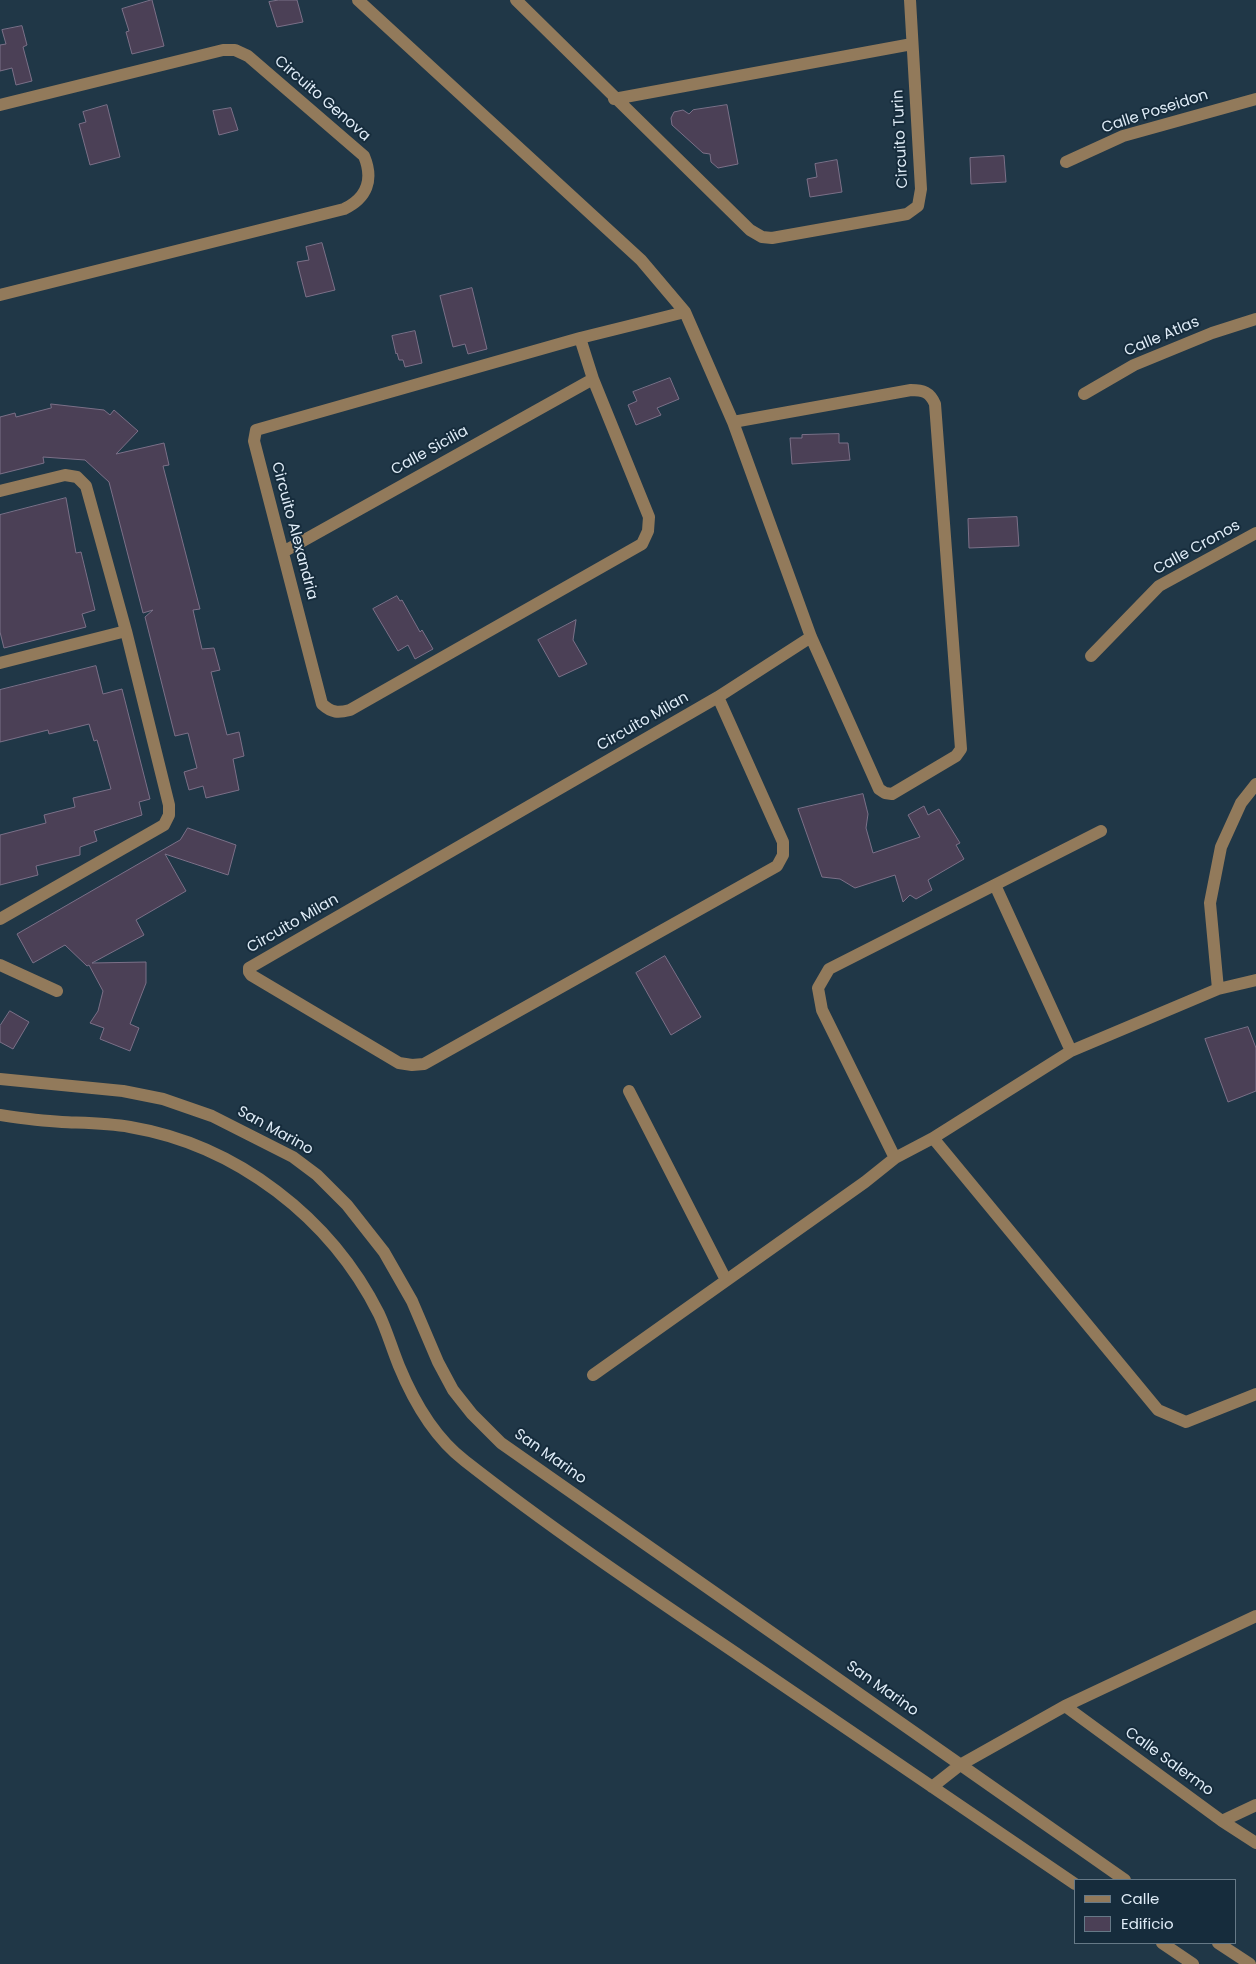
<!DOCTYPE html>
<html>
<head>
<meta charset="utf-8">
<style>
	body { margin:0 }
	#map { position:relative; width:1256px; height:1964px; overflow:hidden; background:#203747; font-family:Poppins,sans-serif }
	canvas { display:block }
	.legend { position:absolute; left:1074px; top:1879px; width:162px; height:65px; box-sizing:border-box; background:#162c3c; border:1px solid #667987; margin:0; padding:6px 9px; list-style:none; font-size:15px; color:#dfecf7 }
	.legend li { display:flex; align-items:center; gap:10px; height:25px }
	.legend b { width:25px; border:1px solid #667987 }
</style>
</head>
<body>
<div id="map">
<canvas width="1256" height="1964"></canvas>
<ul class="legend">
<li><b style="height:6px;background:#927a5b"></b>Calle</li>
<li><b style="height:14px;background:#4b4056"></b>Edificio</li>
</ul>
</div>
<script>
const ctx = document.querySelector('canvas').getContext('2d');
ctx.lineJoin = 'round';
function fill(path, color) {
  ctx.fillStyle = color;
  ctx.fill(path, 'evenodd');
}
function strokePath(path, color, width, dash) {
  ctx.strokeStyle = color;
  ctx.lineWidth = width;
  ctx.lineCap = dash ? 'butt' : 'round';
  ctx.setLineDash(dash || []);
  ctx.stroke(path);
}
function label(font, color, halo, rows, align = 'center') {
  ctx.font = font + ' Poppins,sans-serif';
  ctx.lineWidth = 4;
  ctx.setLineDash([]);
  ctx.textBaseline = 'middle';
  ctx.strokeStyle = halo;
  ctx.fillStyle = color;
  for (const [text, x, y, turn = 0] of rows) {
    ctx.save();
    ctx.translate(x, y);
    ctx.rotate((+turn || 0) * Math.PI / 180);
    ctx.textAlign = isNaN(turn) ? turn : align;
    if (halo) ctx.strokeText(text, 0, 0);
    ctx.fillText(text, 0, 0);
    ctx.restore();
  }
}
const building = new Path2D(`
	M 152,0 L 164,46 L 132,54 L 126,32 L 129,31 L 122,9 Z
	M 279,0 L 297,0 L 303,22 L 277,27 L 269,2 Z
	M 22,26 L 27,45 L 23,47 L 32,81 L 16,85 L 12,68 L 0,71 L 0,45 L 6,44 L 2,30 Z
	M 107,105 L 120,157 L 90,165 L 79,124 L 86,122 L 83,112 Z
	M 727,105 L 738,164 L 718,168 L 711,162 L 710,154 L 703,153 L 672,125 L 671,118 L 674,112 L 683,110 L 689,114 L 693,110 Z
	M 231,108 L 238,130 L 219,135 L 213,111 Z
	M 1004,156 L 1006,182 L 971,184 L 970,158 Z
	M 837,160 L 842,192 L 810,197 L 807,179 L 817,177 L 815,164 Z
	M 322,243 L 335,290 L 306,297 L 297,262 L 309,260 L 306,247 Z
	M 472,288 L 487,349 L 468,354 L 465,344 L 453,347 L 440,296 Z
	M 415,331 L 422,363 L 405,367 L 403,360 L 399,360 L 397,353 L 396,354 L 392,336 Z
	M 670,378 L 679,399 L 657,408 L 661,415 L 636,425 L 628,405 L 637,401 L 633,392 Z
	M 51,404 L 104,410 L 110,415 L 114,410 L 138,431 L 116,454 L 164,443 L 169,465 L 163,466 L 200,609 L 193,610 L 202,649 L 214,648 L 220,670 L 211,672 L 227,735 L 239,732 L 244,756 L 233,759 L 239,790 L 206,798 L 203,786 L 189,790 L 184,772 L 197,768 L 188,733 L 175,736 L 145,617 L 153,610 L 143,613 L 109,482 L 85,460 L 43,457 L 44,463 L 0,474 L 0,417 L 15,413 L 16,417 L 51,408 Z
	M 839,434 L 839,443 L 848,443 L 850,460 L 792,464 L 790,438 L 802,438 L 802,435 Z
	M 66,498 L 76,553 L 81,552 L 95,610 L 82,614 L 86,627 L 4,648 L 0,632 L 0,515 Z
	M 1017,517 L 1019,546 L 969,548 L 968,519 Z
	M 397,596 L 400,601 L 402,600 L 420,632 L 422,630 L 433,649 L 415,659 L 408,645 L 398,651 L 373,609 Z
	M 576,620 L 573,640 L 587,664 L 559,677 L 538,640 Z
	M 96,666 L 103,694 L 122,689 L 150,799 L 139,802 L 142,815 L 94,831 L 97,841 L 80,847 L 80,855 L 36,866 L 38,875 L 0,885 L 0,835 L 46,823 L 44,815 L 75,807 L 73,798 L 111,789 L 97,740 L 94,741 L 89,724 L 49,734 L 48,730 L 0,742 L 0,690 Z
	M 863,794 L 868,814 L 866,828 L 873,853 L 920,837 L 908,815 L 924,806 L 928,815 L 939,809 L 960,843 L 956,845 L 964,859 L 928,880 L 932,890 L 916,899 L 910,895 L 903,902 L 895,875 L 855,888 L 840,879 L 822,877 L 798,809 Z
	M 188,828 L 236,845 L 228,875 L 165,854 L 186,891 L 136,920 L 144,935 L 92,963 L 146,962 L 146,983 L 130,1024 L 139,1028 L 130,1051 L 100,1039 L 104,1028 L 90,1023 L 98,1011 L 103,991 L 89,965 L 87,966 L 65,945 L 33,963 L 17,934 L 180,840 Z
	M 665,956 L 701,1017 L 671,1035 L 636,973 Z
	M 10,1011 L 29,1022 L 13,1049 L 0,1042 L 0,1026 Z
	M 1248,1027 L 1256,1048 L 1256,1091 L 1228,1102 L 1205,1039 Z`);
fill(building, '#4b4056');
strokePath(building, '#7b7088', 1);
strokePath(new Path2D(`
	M 358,0 L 641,260 L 685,312 L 733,422 L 811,637 L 879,789 L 885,793 L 892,794 L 956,756 L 961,749 L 935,404 C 930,392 923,390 911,390 L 733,422
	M 516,0 L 750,230 L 762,237 L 772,238 L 907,214 L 918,206 L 921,189 L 910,0
	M 614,99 L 912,44
	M 0,105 L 223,50 L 235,50 L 248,56 L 364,156 C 374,180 367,198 344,209 L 0,295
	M 1066,162 L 1123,136 L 1256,99
	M 580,338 L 593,379 L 649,517 L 648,531 L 642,544 L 350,710 C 338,713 332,713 322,704 L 254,441 L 256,430 L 580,338 L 685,312
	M 1084,394 L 1134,365 L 1212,333 L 1256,319
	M 0,491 L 65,475 L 77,477 L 86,486 L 126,631 L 169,805 L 169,815 L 164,825 L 0,919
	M 283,552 L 593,379
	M 1091,656 L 1159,586 L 1256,533
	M 0,663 L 126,631
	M 718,697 L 783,842 L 783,855 L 777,866 L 424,1064 L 412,1065 L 399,1063 L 251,975 L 249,972 L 249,968 L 718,697 L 811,637
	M 995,885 L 1071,1051
	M 0,965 L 57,991
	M 1218,989 L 1210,903 L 1221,847 L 1241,803 L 1256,784
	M 0,1079 L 123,1091 L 163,1099 L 212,1116 L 293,1157 L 317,1175 L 347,1205 L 384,1252 L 412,1301 L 438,1362 L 453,1390 L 472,1414 L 501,1443 L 1125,1880
	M 629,1091 L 726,1280
	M 0,1115 C 20,1118 41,1121 62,1122 C 84,1123 108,1123 130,1127 C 237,1145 331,1218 379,1314 C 387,1331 392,1349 399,1366 C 413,1400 435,1438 465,1461 C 553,1530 647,1593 740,1656 C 851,1732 963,1808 1075,1884
	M 933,1138 L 1158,1410 L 1186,1422 L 1256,1394
	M 895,1158 L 822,1010 L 818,988 L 829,969 L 1101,831
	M 593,1375 L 865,1182 L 895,1158 L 933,1138 L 1071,1051 L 1218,989 L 1256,980
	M 1065,1706 L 1222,1821 L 1256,1843
	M 932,1787 L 960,1765 L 1065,1706 L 1256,1616
	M 1222,1821 L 1256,1805
	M 1162,1943 L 1193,1964
	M 1218,1943 L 1250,1964`), '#927a5b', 12);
label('15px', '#dfecf7', '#162c3c', [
	["Circuito Genova",322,99,41],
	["Calle Poseidon",1155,112,-18],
	["Circuito Turin",901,139,-93],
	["Calle Atlas",1162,337,-23],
	["Calle Sicilia",430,451,-29],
	["Circuito Alexandria",294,531,75],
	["Calle Cronos",1197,548,-29],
	["Circuito Milan",643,722,-30],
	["Circuito Milan",293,924,-30],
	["San Marino",275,1131,29],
	["San Marino",550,1457,35],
	["San Marino",882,1689,35],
	["Calle Salermo",1169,1762,36]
]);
</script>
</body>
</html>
